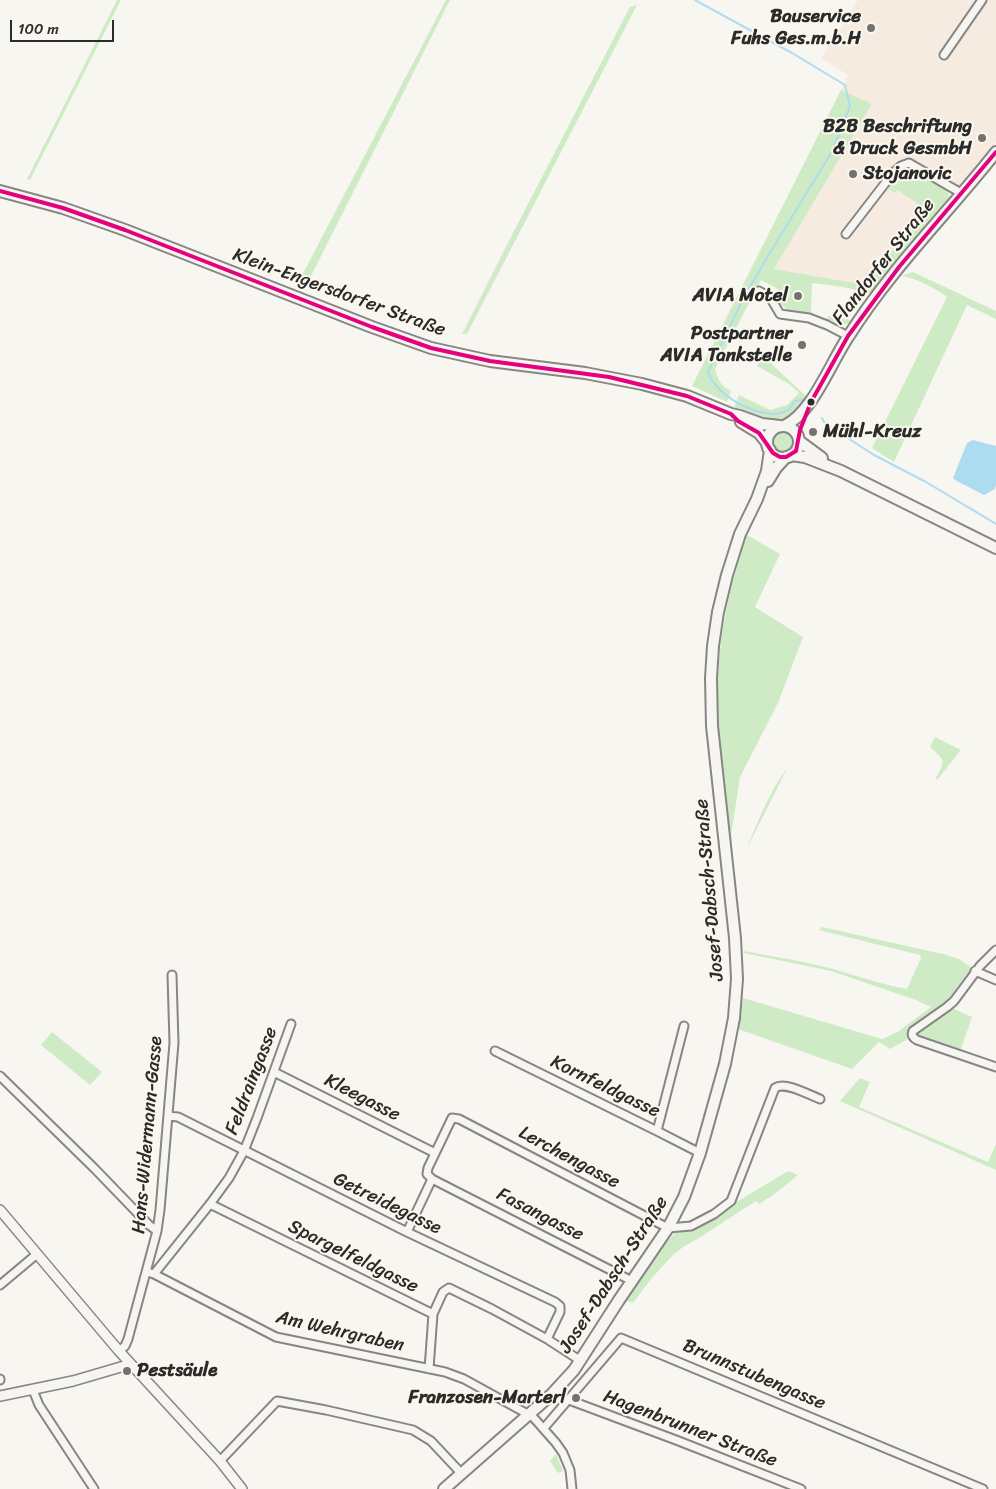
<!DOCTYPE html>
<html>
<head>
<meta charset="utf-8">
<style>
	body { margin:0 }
	#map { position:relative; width:996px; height:1489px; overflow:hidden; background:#f8f6f0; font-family:Sriracha,sans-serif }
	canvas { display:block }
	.scale { position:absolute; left:10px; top:20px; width:104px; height:22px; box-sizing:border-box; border:2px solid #2b2b2b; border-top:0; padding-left:6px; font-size:15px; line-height:18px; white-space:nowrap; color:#2b2b2b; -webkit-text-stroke:4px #fbf7ec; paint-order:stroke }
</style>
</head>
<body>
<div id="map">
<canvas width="996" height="1489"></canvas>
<div class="scale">100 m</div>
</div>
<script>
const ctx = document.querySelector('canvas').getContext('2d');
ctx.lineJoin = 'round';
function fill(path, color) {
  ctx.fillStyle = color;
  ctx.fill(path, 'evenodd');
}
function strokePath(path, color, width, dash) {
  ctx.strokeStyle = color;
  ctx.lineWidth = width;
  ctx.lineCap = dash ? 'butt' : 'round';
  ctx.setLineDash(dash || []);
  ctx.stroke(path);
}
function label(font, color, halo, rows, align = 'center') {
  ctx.font = font + ' Sriracha,sans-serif';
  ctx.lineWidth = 4;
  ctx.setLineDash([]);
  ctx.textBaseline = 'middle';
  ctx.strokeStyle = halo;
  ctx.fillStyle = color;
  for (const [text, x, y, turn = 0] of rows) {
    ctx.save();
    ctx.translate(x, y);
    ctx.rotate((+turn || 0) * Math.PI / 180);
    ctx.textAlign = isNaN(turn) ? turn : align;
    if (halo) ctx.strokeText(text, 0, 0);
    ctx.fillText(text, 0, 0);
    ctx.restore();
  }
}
fill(new Path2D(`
	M 858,0 L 996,0 L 996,142 L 874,287 L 774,269 L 872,104 L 841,90 L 848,75 L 821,58 Z`), '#f6ebe0');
fill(new Path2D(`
	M 117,0 L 121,0 L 30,180 L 27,179 Z
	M 446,0 L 450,0 L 306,286 L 299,281 Z
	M 637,5 L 467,334 L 462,334 L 514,231 L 630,7 Z
	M 841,90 L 872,104 L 774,269 L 866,285 L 925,209 L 898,190 L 895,193 L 889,189 L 890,184 L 897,174 L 909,171 L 948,191 L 949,201 L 851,323 L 841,325 L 827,320 L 828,316 L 851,320 L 871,294 L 844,287 L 812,283 L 811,313 C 794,311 783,313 776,295 L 778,289 L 761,280 L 715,369 C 718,380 721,386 731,391 L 727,402 L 692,386 Z
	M 913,272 L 996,311 L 996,319 L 967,305 L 894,462 L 872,448 L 947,297 C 934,288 917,278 901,276 Z
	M 762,355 L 806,396 C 792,435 767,422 737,411 L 734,408 L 739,395 L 770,410 L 787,405 L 799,393 L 789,384 L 757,366 Z
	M771 441a12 12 0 1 1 24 0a12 12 0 1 1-24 0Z
	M 747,535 L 780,554 L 755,607 L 803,637 L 778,703 L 740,777 L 731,836 C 726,793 718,750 718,707 C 716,648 728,590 747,535 Z
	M 935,737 L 961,750 L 938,779 L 935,780 C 945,760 947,762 930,747 Z
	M 788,767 L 747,848 C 758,820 770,791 788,767 Z
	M 822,927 L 947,955 L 959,959 L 972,968 L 956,988 L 955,994 L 960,998 L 952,1008 L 972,1017 L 960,1052 L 910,1038 L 890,1049 L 879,1042 L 852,1069 L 738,1029 L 743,998 L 882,1039 L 899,1031 L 931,1007 L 916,1000 L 831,971 L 744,953 L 745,951 C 774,957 804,961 833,969 C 858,976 880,984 907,989 L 921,958 L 920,955 L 819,930 Z
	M 52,1032 L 102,1072 L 90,1085 L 41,1045 Z
	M 860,1078 L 870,1082 L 859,1107 L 988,1162 L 996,1144 L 996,1170 L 840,1101 Z
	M 788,1171 L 798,1175 L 776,1193 L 759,1204 L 756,1201 L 699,1238 L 683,1247 L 672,1256 L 651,1279 L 633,1303 L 623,1299 L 655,1255 L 675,1233 L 690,1230 Z
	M 556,1454 L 563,1471 L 558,1473 L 550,1461 Z`), '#cfebc6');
fill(new Path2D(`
	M 973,440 L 996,446 L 996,485 L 995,489 L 984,495 L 955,480 L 953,478 L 967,443 Z`), '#addbef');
strokePath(new Path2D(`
	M 695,0 L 792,53 L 845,85 L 850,106 L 833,150 L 768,256 L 743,299 L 708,372 C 715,396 765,424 788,410 C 791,408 793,404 795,401 L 803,400
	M 822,418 L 824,422 L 843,435 L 874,455 L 926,482 L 996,524`), '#addbef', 2);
const minor = new Path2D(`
	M 944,55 L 982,0
	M 846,234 L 893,173 L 901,166 L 909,163 L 961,193
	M 759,291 L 770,297 L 780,314 L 809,318 L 827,325 L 848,336
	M 996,950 L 980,966 L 954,1001 L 947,1007 L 913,1031 C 911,1035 913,1038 917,1040 L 996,1067
	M 975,971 L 996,980
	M 495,1051 L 657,1131 L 700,1153
	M 274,1072 L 435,1153
	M 0,1076 L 94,1168 L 149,1225 L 157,1231
	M 168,1116 L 178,1117 L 407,1232 L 555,1302 L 560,1306 L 560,1312 L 547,1339
	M 657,1131 L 684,1026
	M 432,1179 L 632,1281
	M 210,1204 L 433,1314
	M 407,1232 L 432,1179 L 427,1174 L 428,1168 L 452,1118 L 459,1119 L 668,1228 L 691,1226 L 714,1214 L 731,1201 L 775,1088 C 786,1081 809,1095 820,1099
	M 147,1272 L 154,1274 L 276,1337 L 445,1372 L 464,1379 L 533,1417 L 556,1443 L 563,1453 L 570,1470 L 572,1489
	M 154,1274 L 210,1204 L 229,1178 L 244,1151 L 257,1118 L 291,1024
	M 0,1285 L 37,1254
	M 119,1351 L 125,1346 L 128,1339 L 157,1231 L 160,1210 L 174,1043 L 172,975
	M 429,1369 L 433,1314 L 443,1292 L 449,1288 L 492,1309 L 547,1339 L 581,1361
	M 0,1379 L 0,1380
	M 33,1390 L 39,1405 L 94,1489
	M 569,1400 L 676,1440 L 801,1489
	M 544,1428 L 621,1338 L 983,1489
	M 220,1461 L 277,1401 L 326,1410 L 413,1430 L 431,1441 L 461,1473`);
const tertiary = new Path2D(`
	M 0,1210 L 119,1351 L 220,1461 L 242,1489
	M 0,1396 L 73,1381 L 131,1364`);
const secondary = new Path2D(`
	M 0,191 L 63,208 L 125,230 L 372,327 L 431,348 L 490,361 L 585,373 L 642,384 L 687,396 L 731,414 L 740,416 L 762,424 L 780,426
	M 741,422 L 759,433 L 767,443
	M 784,426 C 812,414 831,362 848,337 C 890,270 947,214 996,152
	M767 442a16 16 0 1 1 32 0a16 16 0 1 1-32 0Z
	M 799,441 L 822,458
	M 791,455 L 805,457 L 841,471 L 996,548
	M 768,481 L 776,468 L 786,457
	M 444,1489 L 552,1394 L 574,1370 L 619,1300 L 668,1228 L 684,1197 L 700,1153 L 725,1064 L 734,1018 L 737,979 L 735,938 L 712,726 L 711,678 L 713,646 L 718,612 L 727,575 L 740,534 L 757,499 L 767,471 L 770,450`);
strokePath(minor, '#878684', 11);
strokePath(tertiary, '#878684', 12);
strokePath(secondary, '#878684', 14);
strokePath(minor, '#f6f5f1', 7);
strokePath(tertiary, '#f6f5f1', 9);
strokePath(secondary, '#f6f5f1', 10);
strokePath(new Path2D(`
	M 0,191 L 63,208 L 125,230 L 372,327 L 431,348 L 490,361 L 609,377 L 687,396 L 731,414 L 738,421 L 759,433 L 773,453 L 780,457 L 786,457 L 796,451 L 800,430 L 811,402 L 848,336 L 899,267 L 996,152`), '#e5007d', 4);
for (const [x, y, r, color] of [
	[871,28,5,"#737270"],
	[982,138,5,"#737270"],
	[853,174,5,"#737270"],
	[798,296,5,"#737270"],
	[802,345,5,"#737270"],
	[811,402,4.5,"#2b2b2b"],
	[813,432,5,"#737270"],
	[127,1371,5,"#737270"],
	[576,1398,5,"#737270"]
]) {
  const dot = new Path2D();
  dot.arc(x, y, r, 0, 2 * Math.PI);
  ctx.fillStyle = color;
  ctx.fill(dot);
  strokePath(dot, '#fbf7ec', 2);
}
label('bold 19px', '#2b2b2b', '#fbf7ec', [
	["Bauservice",861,17],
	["Fuhs Ges.m.b.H",861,39],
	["B2B Beschriftung",972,127],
	["& Druck GesmbH",972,149],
	["Stojanovic",863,174,"left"],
	["AVIA Motel",788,296],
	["Postpartner",792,334],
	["AVIA Tankstelle",792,356],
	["Mühl-Kreuz",823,432,"left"],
	["Pestsäule",137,1371,"left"],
	["Franzosen-Marterl",566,1398]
], 'right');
label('19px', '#2b2b2b', '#fbf7ec', [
	["Flandorfer Straße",884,262,-52],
	["Klein-Engersdorfer Straße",339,293,20],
	["Josef-Dabsch-Straße",710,890,-95],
	["Feldraingasse",252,1081,-69],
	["Kornfeldgasse",605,1087,26],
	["Kleegasse",362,1098,27],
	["Hans-Widermann-Gasse",148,1135,-85],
	["Lerchengasse",569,1158,28],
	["Getreidegasse",387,1204,26],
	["Fasangasse",540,1215,27],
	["Spargelfeldgasse",353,1257,26],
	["Josef-Dabsch-Straße",614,1275,-57],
	["Am Wehrgraben",340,1332,13],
	["Brunnstubengasse",754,1375,23],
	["Hagenbrunner Straße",690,1429,21]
]);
</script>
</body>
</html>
